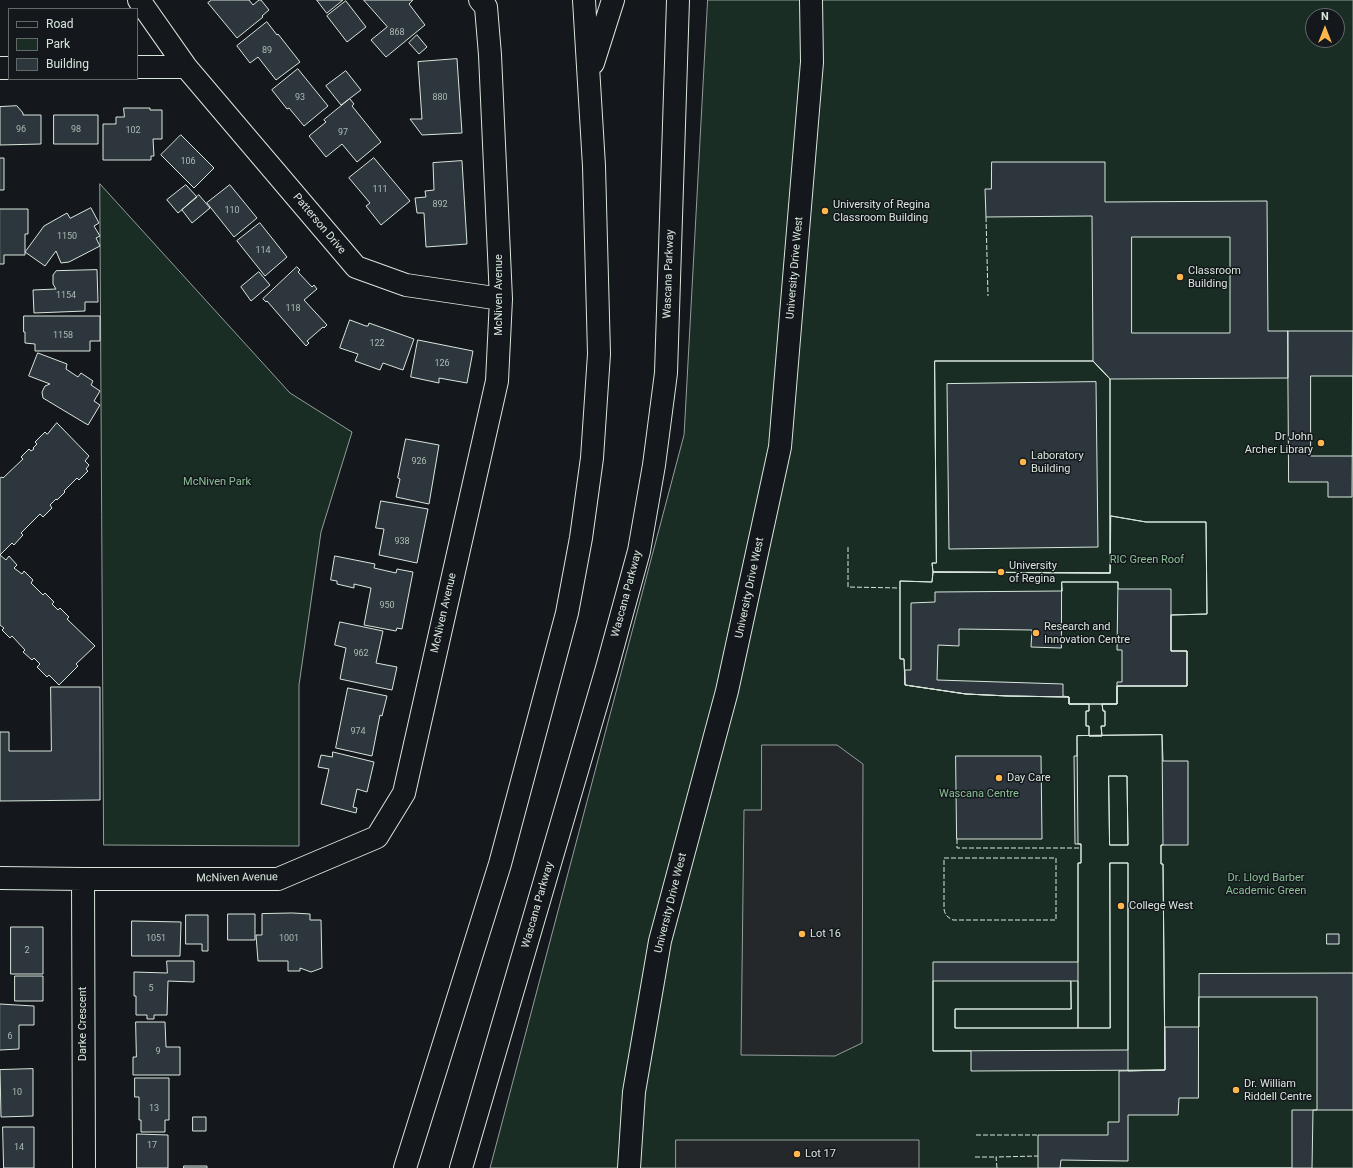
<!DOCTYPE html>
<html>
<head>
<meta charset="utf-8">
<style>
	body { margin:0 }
	#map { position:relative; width:1353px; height:1168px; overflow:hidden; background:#14181c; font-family:Roboto,sans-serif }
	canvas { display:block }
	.legend { position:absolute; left:8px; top:8px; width:130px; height:72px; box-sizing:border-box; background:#14181c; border:1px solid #626a69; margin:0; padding:5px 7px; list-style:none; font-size:12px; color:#d8e6dc }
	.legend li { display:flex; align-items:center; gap:8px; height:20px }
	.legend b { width:20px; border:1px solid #626a69 }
	.north { position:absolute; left:1305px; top:8px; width:40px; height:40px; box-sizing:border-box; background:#14181c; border:1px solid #626a69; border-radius:50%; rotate:0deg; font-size:11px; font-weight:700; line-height:16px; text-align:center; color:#d8e6dc }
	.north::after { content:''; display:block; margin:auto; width:14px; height:18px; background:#ffb74d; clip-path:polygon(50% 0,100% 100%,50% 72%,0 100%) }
</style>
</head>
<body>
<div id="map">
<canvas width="1353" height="1168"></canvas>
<ul class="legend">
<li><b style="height:5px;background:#14181c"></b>Road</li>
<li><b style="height:11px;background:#1a2d24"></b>Park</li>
<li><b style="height:11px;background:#2c363c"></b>Building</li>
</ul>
<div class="north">N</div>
</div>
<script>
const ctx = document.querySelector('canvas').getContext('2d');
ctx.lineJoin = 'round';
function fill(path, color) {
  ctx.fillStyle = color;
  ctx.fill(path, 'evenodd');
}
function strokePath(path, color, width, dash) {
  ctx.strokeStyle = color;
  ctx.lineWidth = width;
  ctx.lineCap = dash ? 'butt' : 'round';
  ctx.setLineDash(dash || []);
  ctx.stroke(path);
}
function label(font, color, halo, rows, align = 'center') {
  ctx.font = font + ' Roboto,sans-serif';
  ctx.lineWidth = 3;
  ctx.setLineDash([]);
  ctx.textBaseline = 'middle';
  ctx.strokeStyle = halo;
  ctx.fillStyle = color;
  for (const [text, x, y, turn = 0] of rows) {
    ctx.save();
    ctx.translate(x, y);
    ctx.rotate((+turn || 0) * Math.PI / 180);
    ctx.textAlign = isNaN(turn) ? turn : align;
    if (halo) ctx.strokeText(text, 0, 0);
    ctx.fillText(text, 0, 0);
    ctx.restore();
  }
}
const green = new Path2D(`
	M 708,0 L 1353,0 L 1353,1168 L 490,1168 L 684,435 ZM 1313,16 L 1337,16 L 1337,40 L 1313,40 Z
	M 100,184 L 290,393 L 352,432 L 321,532 L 299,685 L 299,846 L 104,845 Z`);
fill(green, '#1a2d24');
strokePath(green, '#939e99', 1);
const parking = new Path2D(`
	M 762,745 L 837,745 L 863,764 L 862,1043 L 835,1056 L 741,1055 L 744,810 L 761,810 Z
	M 676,1140 L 919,1140 L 919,1168 L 676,1168 Z`);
fill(parking, '#24282b');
strokePath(parking, '#939e99', 1);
const building = new Path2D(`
	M 212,0 L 249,0 L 253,5 L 259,0 L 261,0 L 269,10 L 262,16 L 263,17 L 237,38 L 208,3 Z
	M 317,0 L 343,0 L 327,13 Z
	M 364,0 L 413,0 L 409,4 L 425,25 L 386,57 L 371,40 L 387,27 Z
	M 346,1 L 366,27 L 347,42 L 327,16 Z
	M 267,22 L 277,35 L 278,34 L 300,62 L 276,80 L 258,57 L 250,63 L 237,46 Z
	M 417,35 L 427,47 L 419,54 L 409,43 Z
	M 457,59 L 462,133 L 422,135 L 410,119 L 422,119 L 418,62 Z
	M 298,69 L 328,106 L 304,126 L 289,108 L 287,109 L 272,90 Z
	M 346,71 L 361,90 L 341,105 L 326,86 Z
	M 350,99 L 354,104 L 352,106 L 381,142 L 357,162 L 342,144 L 326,157 L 309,136 L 326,122 L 324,120 Z
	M 17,106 L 23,113 L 23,115 L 41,115 L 41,144 L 0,145 L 0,107 Z
	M 124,108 L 150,108 L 150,110 L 162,110 L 162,139 L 153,139 L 154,156 L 151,156 L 151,160 L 103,160 L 103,124 L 116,124 L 116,117 L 124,117 Z
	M 54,115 L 98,115 L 98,144 L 54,144 Z
	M 181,135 L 214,168 L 194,188 L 161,155 Z
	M 0,158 L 4,158 L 4,190 L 0,190 Z
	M 374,158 L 410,201 L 381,225 L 366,206 L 370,203 L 349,178 Z
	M 462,161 L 467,244 L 426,247 L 424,213 L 417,213 L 415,198 L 426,197 L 425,191 L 434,190 L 433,163 Z
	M 992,162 L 1105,162 L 1105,202 L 1267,201 L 1268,331 L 1288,331 L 1288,378 L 1110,379 L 1093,361 L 1092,216 L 986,217 L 985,189 L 991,189 Z
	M 186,185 L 197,197 L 178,213 L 167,200 Z
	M 230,185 L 257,218 L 234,237 L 207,203 Z
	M 199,195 L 210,208 L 192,223 L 182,210 Z
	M 91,208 L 99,223 L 94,226 L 100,236 L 96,238 L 100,246 L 69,262 L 61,263 L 56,251 L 45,266 L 25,252 L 44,226 L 67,213 L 70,218 Z
	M 0,209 L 28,209 L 28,234 L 25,234 L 25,255 L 4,255 L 4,264 L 0,264 Z
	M 260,223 L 287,257 L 265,276 L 237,241 Z
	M 1132,237 L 1230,237 L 1230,333 L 1132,333 Z
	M 297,267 L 300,270 L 298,272 L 312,287 L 314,285 L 317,289 L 304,300 L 327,325 L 324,328 L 323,327 L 307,341 L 309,343 L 306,346 L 267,301 L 266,302 L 263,299 Z
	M 97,270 L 98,302 L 85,302 L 85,311 L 34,313 L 33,290 L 56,289 L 53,284 L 53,275 L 56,271 Z
	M 259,272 L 270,285 L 251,301 L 241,287 Z
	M 24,316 L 100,316 L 100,341 L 90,341 L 90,351 L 35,351 L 35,344 L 25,343 L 25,332 L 24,332 Z
	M 350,320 L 366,326 L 368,326 L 369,323 L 414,339 L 403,370 L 383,363 L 380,370 L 355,361 L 358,354 L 340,348 Z
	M 1288,331 L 1353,331 L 1352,497 L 1328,497 L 1328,482 L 1289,482 Z
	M 418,340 L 473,351 L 467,383 L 439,378 L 439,383 L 411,377 Z
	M 38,353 L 67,364 L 66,369 L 78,377 L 81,373 L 93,381 L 91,385 L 100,391 L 94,401 L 100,405 L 88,425 L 43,398 L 42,392 L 45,386 L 50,384 L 29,376 Z
	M 935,361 L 1093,361 L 1110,379 L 1110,573 L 933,572 L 932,563 L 936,563 Z
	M 935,361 L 1093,361 L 1110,379 L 1110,573 L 933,572 L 932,563 L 936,563 Z
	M 1311,376 L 1353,376 L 1353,456 L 1311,456 Z
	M 1096,382 L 1098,547 L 949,549 L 947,384 Z
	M 57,423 L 89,456 L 85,461 L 89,465 L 86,469 L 88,471 L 79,480 L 77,478 L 64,491 L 65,492 L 57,500 L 56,499 L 50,505 L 52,508 L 43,517 L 40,514 L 21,533 L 23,535 L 22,536 L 14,545 L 12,543 L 0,555 L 6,560 L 9,556 L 17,565 L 14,568 L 22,574 L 24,571 L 33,580 L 31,583 L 43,595 L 45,593 L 54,602 L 52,604 L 58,610 L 60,608 L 69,617 L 67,619 L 95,646 L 76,664 L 78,666 L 59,685 L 49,675 L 47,677 L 37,667 L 40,664 L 34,658 L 32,660 L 23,652 L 25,650 L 12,636 L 10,638 L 2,630 L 4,628 L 0,625 L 0,478 L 2,477 L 3,478 L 23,459 L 21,457 L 29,449 L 31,451 L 34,449 L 33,448 L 37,444 L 35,442 L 45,432 L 47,434 Z
	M 406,439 L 439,445 L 429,504 L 396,497 L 400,479 L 398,478 Z
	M 381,501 L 428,509 L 417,563 L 379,555 L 384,529 L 376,528 Z
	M 1111,516 L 1146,522 L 1206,522 L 1207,614 L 1171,615 L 1171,651 L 1187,651 L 1187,686 L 1117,686 L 1117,704 L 1102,704 L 1103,711 L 1105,711 L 1105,726 L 1101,726 L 1102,736 L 1089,736 L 1089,726 L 1086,726 L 1086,711 L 1089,711 L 1089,704 L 1069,704 L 1069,697 L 1008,696 L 966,694 L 905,685 L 904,659 L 900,659 L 900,581 L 932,582 L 933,572 L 1110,573 Z
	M 1111,516 L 1146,522 L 1206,522 L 1207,614 L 1171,615 L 1171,651 L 1187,651 L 1187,686 L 1117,686 L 1117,704 L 1102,704 L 1103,711 L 1105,711 L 1105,726 L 1101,726 L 1102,736 L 1089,736 L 1089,726 L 1086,726 L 1086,711 L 1089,711 L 1089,704 L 1069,704 L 1069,697 L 1008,696 L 966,694 L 905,685 L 904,659 L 900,659 L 900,581 L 932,582 L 933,572 L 1110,573 Z
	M 335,556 L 375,564 L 374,568 L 396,573 L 397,569 L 413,572 L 402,629 L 397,628 L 396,631 L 364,625 L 371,588 L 354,584 L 354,588 L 337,584 L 337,581 L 331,580 Z
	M 1062,582 L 1118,582 L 1118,589 L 1171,589 L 1171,651 L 1187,651 L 1187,686 L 1117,686 L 1117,704 L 1069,704 L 1069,697 L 1008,696 L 966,694 L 905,685 L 905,670 L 911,670 L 911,603 L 935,602 L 935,592 L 1062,591 Z
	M 1062,582 L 1118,582 L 1117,650 L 1122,650 L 1122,682 L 1117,682 L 1117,704 L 1069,704 L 1069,697 L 1063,696 L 1063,684 L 937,680 L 938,645 L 959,646 L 959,629 L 1032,630 L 1031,647 L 1061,648 Z
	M 340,622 L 383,631 L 376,663 L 397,667 L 392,690 L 340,679 L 346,648 L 335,645 Z
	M 51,687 L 100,687 L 100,800 L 0,801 L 0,732 L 9,732 L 9,751 L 51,751 Z
	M 348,688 L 387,696 L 382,716 L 380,715 L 372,756 L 336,748 Z
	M 1162,735 L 1163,845 L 1161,845 L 1161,864 L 1163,864 L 1165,1070 L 1128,1071 L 1128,863 L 1110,863 L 1110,1028 L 1078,1028 L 1078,863 L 1081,863 L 1081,844 L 1078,844 L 1077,736 ZM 1109,776 L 1127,776 L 1128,845 L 1110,845 Z
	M 1162,735 L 1163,761 L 1188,761 L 1188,845 L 1161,845 L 1161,864 L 1163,864 L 1165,1070 L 971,1071 L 971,1051 L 933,1051 L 933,962 L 1078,962 L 1078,863 L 1081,863 L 1081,844 L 1075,844 L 1074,756 L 1077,756 L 1077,736 Z
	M 333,752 L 374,762 L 367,792 L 357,789 L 353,807 L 357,808 L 356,813 L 321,804 L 329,769 L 318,767 L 321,755 L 332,757 Z
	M 956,756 L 1041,756 L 1042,839 L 957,839 Z
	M 1109,776 L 1127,776 L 1128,845 L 1110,845 Z
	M 1110,863 L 1128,863 L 1128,1050 L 933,1051 L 933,981 L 1071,981 L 1071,1009 L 955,1009 L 955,1028 L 1110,1028 Z
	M 293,913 L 310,914 L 310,920 L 321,920 L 322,968 L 311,972 L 300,968 L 300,971 L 288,971 L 288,961 L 258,961 L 256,935 L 262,935 L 262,914 Z
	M 228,914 L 255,914 L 255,940 L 228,940 Z
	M 186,915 L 208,915 L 208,951 L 202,951 L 202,944 L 186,944 Z
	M 132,921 L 181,922 L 180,956 L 132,956 Z
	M 11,927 L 43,927 L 43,974 L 11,974 Z
	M 1327,934 L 1339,934 L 1339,944 L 1327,944 Z
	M 167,961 L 194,961 L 194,982 L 168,981 L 167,1015 L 154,1015 L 154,1019 L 147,1019 L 147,1015 L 136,1015 L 136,996 L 134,996 L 134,972 L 167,973 Z
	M 1347,973 L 1353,973 L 1353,1110 L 1313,1110 L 1312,1168 L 1038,1168 L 1038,1135 L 1108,1135 L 1108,1122 L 1119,1122 L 1119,1071 L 1165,1070 L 1165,1027 L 1199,1027 L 1199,974 Z
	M 15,976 L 43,976 L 43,1001 L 15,1001 Z
	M 1071,981 L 1078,981 L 1078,1028 L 955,1028 L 955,1009 L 1071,1009 Z
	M 1199,997 L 1317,997 L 1317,1110 L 1292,1110 L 1292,1168 L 1060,1168 L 1061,1160 L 1128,1161 L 1128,1115 L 1178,1115 L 1179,1098 L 1198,1098 Z
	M 0,1004 L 34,1006 L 34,1025 L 19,1025 L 19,1049 L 0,1050 Z
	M 136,1022 L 165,1022 L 166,1047 L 180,1047 L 180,1075 L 133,1075 L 133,1057 L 136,1057 Z
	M 33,1069 L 33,1116 L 1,1117 L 0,1070 Z
	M 135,1078 L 169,1078 L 169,1120 L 165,1120 L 165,1132 L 141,1132 L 141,1120 L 139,1120 L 139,1097 L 135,1097 Z
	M 193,1117 L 206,1117 L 206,1131 L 193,1131 Z
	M 3,1127 L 34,1127 L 34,1168 L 4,1168 Z
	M 137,1134 L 168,1135 L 168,1168 L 137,1168 Z
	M 184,1166 L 207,1166 L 207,1168 L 184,1168 Z`);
fill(building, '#2c363c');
strokePath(building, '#d8e6dc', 1);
const minor = new Path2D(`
	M 139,0 L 186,67 L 356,267 L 406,285 L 501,299
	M 137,67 L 186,67
	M 0,68 L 9,68
	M 0,878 L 83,879 L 278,879 L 377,837 L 404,793 L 497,381 L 501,299 L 490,55 L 486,7 L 480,0
	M 83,879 L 84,1168
	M 629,1168 L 634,1092 L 660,941 L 727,691 L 780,447 L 812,62 L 811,0`);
const major = new Path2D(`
	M 593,63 L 613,0
	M 405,1168 L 500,864 L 567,613 L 581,538 L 592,458 L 599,354 L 594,166 L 584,0
	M 461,1168 L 607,668 L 639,551 L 654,465 L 666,373 L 678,0`);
strokePath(minor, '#d8e6dc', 24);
strokePath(major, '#d8e6dc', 24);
strokePath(minor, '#14181c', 22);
strokePath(major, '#14181c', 22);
strokePath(new Path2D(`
	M 986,217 L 988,296
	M 848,547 L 848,587 L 900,588
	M 957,839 L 957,848 L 1081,848
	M 944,858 L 1056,858 L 1056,920 L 953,920 C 947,917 945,915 944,909 Z
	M 976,1135 L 1038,1135
	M 975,1157 L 996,1157
	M 997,1168 L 996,1157 L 1038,1156`), '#d8e6dc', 1, [5, 2]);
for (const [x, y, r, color] of [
	[825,211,4,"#ffb74d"],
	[1180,277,4,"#ffb74d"],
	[1321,443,4,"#ffb74d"],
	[1023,462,4,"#ffb74d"],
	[1001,572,4,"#ffb74d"],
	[1036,633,4,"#ffb74d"],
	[999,778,4,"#ffb74d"],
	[1121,906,4,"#ffb74d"],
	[802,934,4,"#ffb74d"],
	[1236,1090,4,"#ffb74d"],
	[797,1154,4,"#ffb74d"]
]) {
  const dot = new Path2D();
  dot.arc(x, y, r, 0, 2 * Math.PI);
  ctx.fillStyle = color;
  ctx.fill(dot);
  strokePath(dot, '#14181c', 1.5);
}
label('9px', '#adbab4', null, [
	["868",397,33],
	["89",267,51],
	["93",300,98],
	["880",440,98],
	["96",21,130],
	["98",76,130],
	["102",133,131],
	["97",343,133],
	["106",188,162],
	["111",380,190],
	["892",440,205],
	["110",232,211],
	["1150",67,237],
	["114",263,251],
	["1154",66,296],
	["118",293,309],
	["1158",63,336],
	["122",377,344],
	["126",442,364],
	["926",419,462],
	["938",402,542],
	["950",387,606],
	["962",361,654],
	["974",358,732],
	["1051",156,939],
	["1001",289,939],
	["2",27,951],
	["5",151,989],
	["6",10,1037],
	["9",158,1052],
	["10",17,1093],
	["13",154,1109],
	["17",152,1146],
	["14",19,1148]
]);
label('11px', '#d8e6dc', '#14181c', [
	["University of Regina",833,205],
	["Classroom Building",833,218],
	["Classroom",1188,271],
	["Building",1188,284],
	["Dr John",1313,437,"right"],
	["Archer Library",1313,450,"right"],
	["Laboratory",1031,456],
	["Building",1031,469],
	["University",1009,566],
	["of Regina",1009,579],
	["Research and",1044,627],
	["Innovation Centre",1044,640],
	["Day Care",1007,778],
	["College West",1129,906],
	["Lot 16",810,934],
	["Dr. William",1244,1084],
	["Riddell Centre",1244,1097],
	["Lot 17",805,1154]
], 'left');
label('11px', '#d8e6dc', '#14181c', [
	["Patterson Drive",319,224,50],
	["University Drive West",795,268,-85],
	["Wascana Parkway",669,274,-88],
	["McNiven Avenue",499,295,-90],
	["University Drive West",750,588,-78],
	["Wascana Parkway",627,594,-75],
	["McNiven Avenue",444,613,-77],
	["McNiven Avenue",237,878,-1],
	["University Drive West",671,903,-76],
	["Wascana Parkway",538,905,-74],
	["Darke Crescent",83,1024,-90]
]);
label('11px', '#8ac095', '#14181c', [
	["McNiven Park",217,482],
	["RIC Green Roof",1147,560],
	["Wascana Centre",979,794],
	["Dr. Lloyd Barber",1266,878],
	["Academic Green",1266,891]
]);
</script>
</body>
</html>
